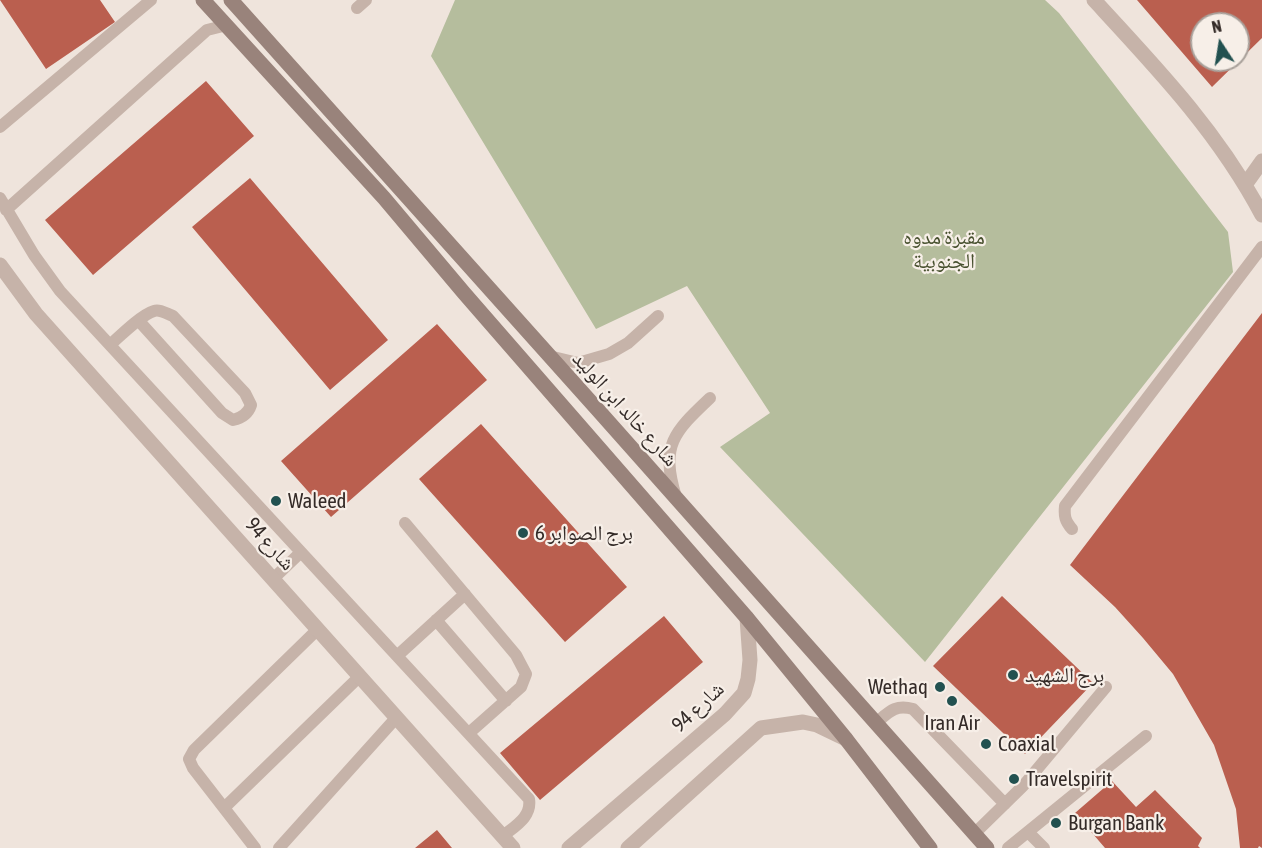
<!DOCTYPE html>
<html>
<head>
<meta charset="utf-8">
<style>
	body { margin:0 }
	#map { position:relative; width:1262px; height:848px; overflow:hidden; background:#efe4dc; font-family:"Asap Condensed",sans-serif }
	canvas { display:block }
	.north { position:absolute; left:1190px; top:12px; width:60px; height:60px; box-sizing:border-box; background:#f7efe8; border:2px solid #a9a19b; border-radius:50%; rotate:348deg; font-size:16px; font-weight:700; line-height:24px; text-align:center; color:#342b28 }
	.north::after { content:''; display:block; margin:auto; width:21px; height:27px; background:#225150; clip-path:polygon(50% 0,100% 100%,50% 72%,0 100%) }
</style>
</head>
<body>
<div id="map">
<canvas width="1262" height="848"></canvas>
<div class="north">N</div>
</div>
<script>
const ctx = document.querySelector('canvas').getContext('2d');
ctx.lineJoin = 'round';
function fill(path, color) {
  ctx.fillStyle = color;
  ctx.fill(path, 'evenodd');
}
function strokePath(path, color, width, dash) {
  ctx.strokeStyle = color;
  ctx.lineWidth = width;
  ctx.lineCap = dash ? 'butt' : 'round';
  ctx.setLineDash(dash || []);
  ctx.stroke(path);
}
function label(font, color, halo, rows, align = 'center') {
  ctx.font = font + ' "Asap Condensed","Noto Naskh Arabic",sans-serif';
  ctx.lineWidth = 4.5;
  ctx.setLineDash([]);
  ctx.textBaseline = 'middle';
  ctx.strokeStyle = halo;
  ctx.fillStyle = color;
  for (const [text, x, y, turn = 0] of rows) {
    ctx.save();
    ctx.translate(x, y);
    ctx.rotate((+turn || 0) * Math.PI / 180);
    ctx.textAlign = isNaN(turn) ? turn : align;
    if (halo) ctx.strokeText(text, 0, 0);
    ctx.fillText(text, 0, 0);
    ctx.restore();
  }
}
fill(new Path2D(`
	M 455,0 L 1045,0 L 1059,13 L 1228,232 L 1233,272 L 925,662 L 720,447 L 770,413 L 687,286 L 596,329 L 431,56 Z`), '#b5bd9d');
fill(new Path2D(`
	M 0,0 L 100,0 L 115,22 L 46,69 Z
	M 1137,0 L 1262,0 L 1262,38 L 1212,87 ZM 1202,24 L 1238,24 L 1238,60 L 1202,60 Z
	M 206,81 L 254,136 L 93,275 L 45,220 Z
	M 250,178 L 388,340 L 330,390 L 192,227 Z
	M 1262,313 L 1262,848 L 1259,846 L 1258,848 L 1240,848 L 1236,809 L 1214,745 L 1195,712 L 1173,674 L 1143,638 L 1115,607 L 1070,565 Z
	M 437,324 L 487,380 L 331,517 L 281,461 Z
	M 481,424 L 627,587 L 565,642 L 419,479 Z
	M 1002,596 L 1093,683 L 1025,754 L 933,666 Z
	M 664,616 L 703,662 L 540,800 L 500,753 Z
	M 1112,781 L 1136,807 L 1155,790 L 1202,838 L 1198,846 L 1200,848 L 1105,848 L 1075,813 Z
	M 437,830 L 452,848 L 415,848 Z`), '#ba5f4f');
strokePath(new Path2D(`
	M 357,8 L 366,0
	M 0,127 L 151,0
	M 0,198 L 34,255 L 60,291 L 529,799 C 532,817 515,826 503,836
	M 6,210 L 207,30 L 227,25
	M 110,345 C 120,336 141,315 154,311 C 160,309 167,314 173,316 L 245,393 L 251,405 C 248,414 242,418 233,420 L 222,413 L 139,321
	M 549,356 L 578,363 L 609,354 L 628,343 L 658,316
	M 676,497 C 660,445 674,432 710,398
	M 405,523 L 516,655 L 526,674 L 521,687 L 469,733
	M 1072,529 C 1065,521 1064,516 1065,506 L 1262,247
	M 273,579 L 300,553
	M 436,620 L 506,701
	M 397,656 L 465,594
	M 876,723 C 889,712 895,704 913,709 L 1005,804
	M 224,808 L 359,677
	M 1028,832 L 1044,848
	M 974,834 L 1023,786 L 1106,687
	M 255,848 L 193,768 L 189,759 L 194,750 L 317,630
	M 279,848 L 396,718
	M 1008,848 L 1146,736`), '#c6b3a9', 12);
strokePath(new Path2D(`
	M 1094,0 C 1156,67 1219,133 1262,215
	M 1245,185 L 1262,161
	M 0,265 L 36,314 L 513,848
	M 569,848 L 725,714 L 744,693 L 748,679 L 750,660 L 747,618
	M 628,848 L 761,728 L 803,722 L 817,725 L 846,739`), '#c6b3a9', 15);
strokePath(new Path2D(`
	M 203,0 L 384,198 L 464,293 L 747,618 L 846,739 L 930,848
	M 231,0 L 598,410 L 987,848`), '#99837b', 15);
for (const [x, y, r, color] of [
	[276,501,6,"#225150"],
	[523,533,6,"#225150"],
	[1013,675,6,"#225150"],
	[940,687,6,"#225150"],
	[952,701,6,"#225150"],
	[986,744,6,"#225150"],
	[1014,779,6,"#225150"],
	[1056,823,6,"#225150"]
]) {
  const dot = new Path2D();
  dot.arc(x, y, r, 0, 2 * Math.PI);
  ctx.fillStyle = color;
  ctx.fill(dot);
  strokePath(dot, '#f7efe8', 2);
}
label('21px', '#47502e', '#f7efe8', [
	["مقبرة مدوه",944,237],
	["الجنوبية",944,261]
]);
label('21px', '#342b28', '#f7efe8', [
	["شارع خالد ابن الوليد",625,409,48],
	["شارع 94",270,544,48],
	["شارع 94",698,707,-43]
]);
label('21px', '#342b28', '#f7efe8', [
	["Waleed",288,501],
	["برج الصوابر 6",535,533],
	["برج الشهيد",1025,675],
	["Wethaq",928,687,"right"],
	["Iran Air",952,723,"center"],
	["Coaxial",998,744],
	["Travelspirit",1026,779],
	["Burgan Bank",1068,823]
], 'left');
</script>
</body>
</html>
